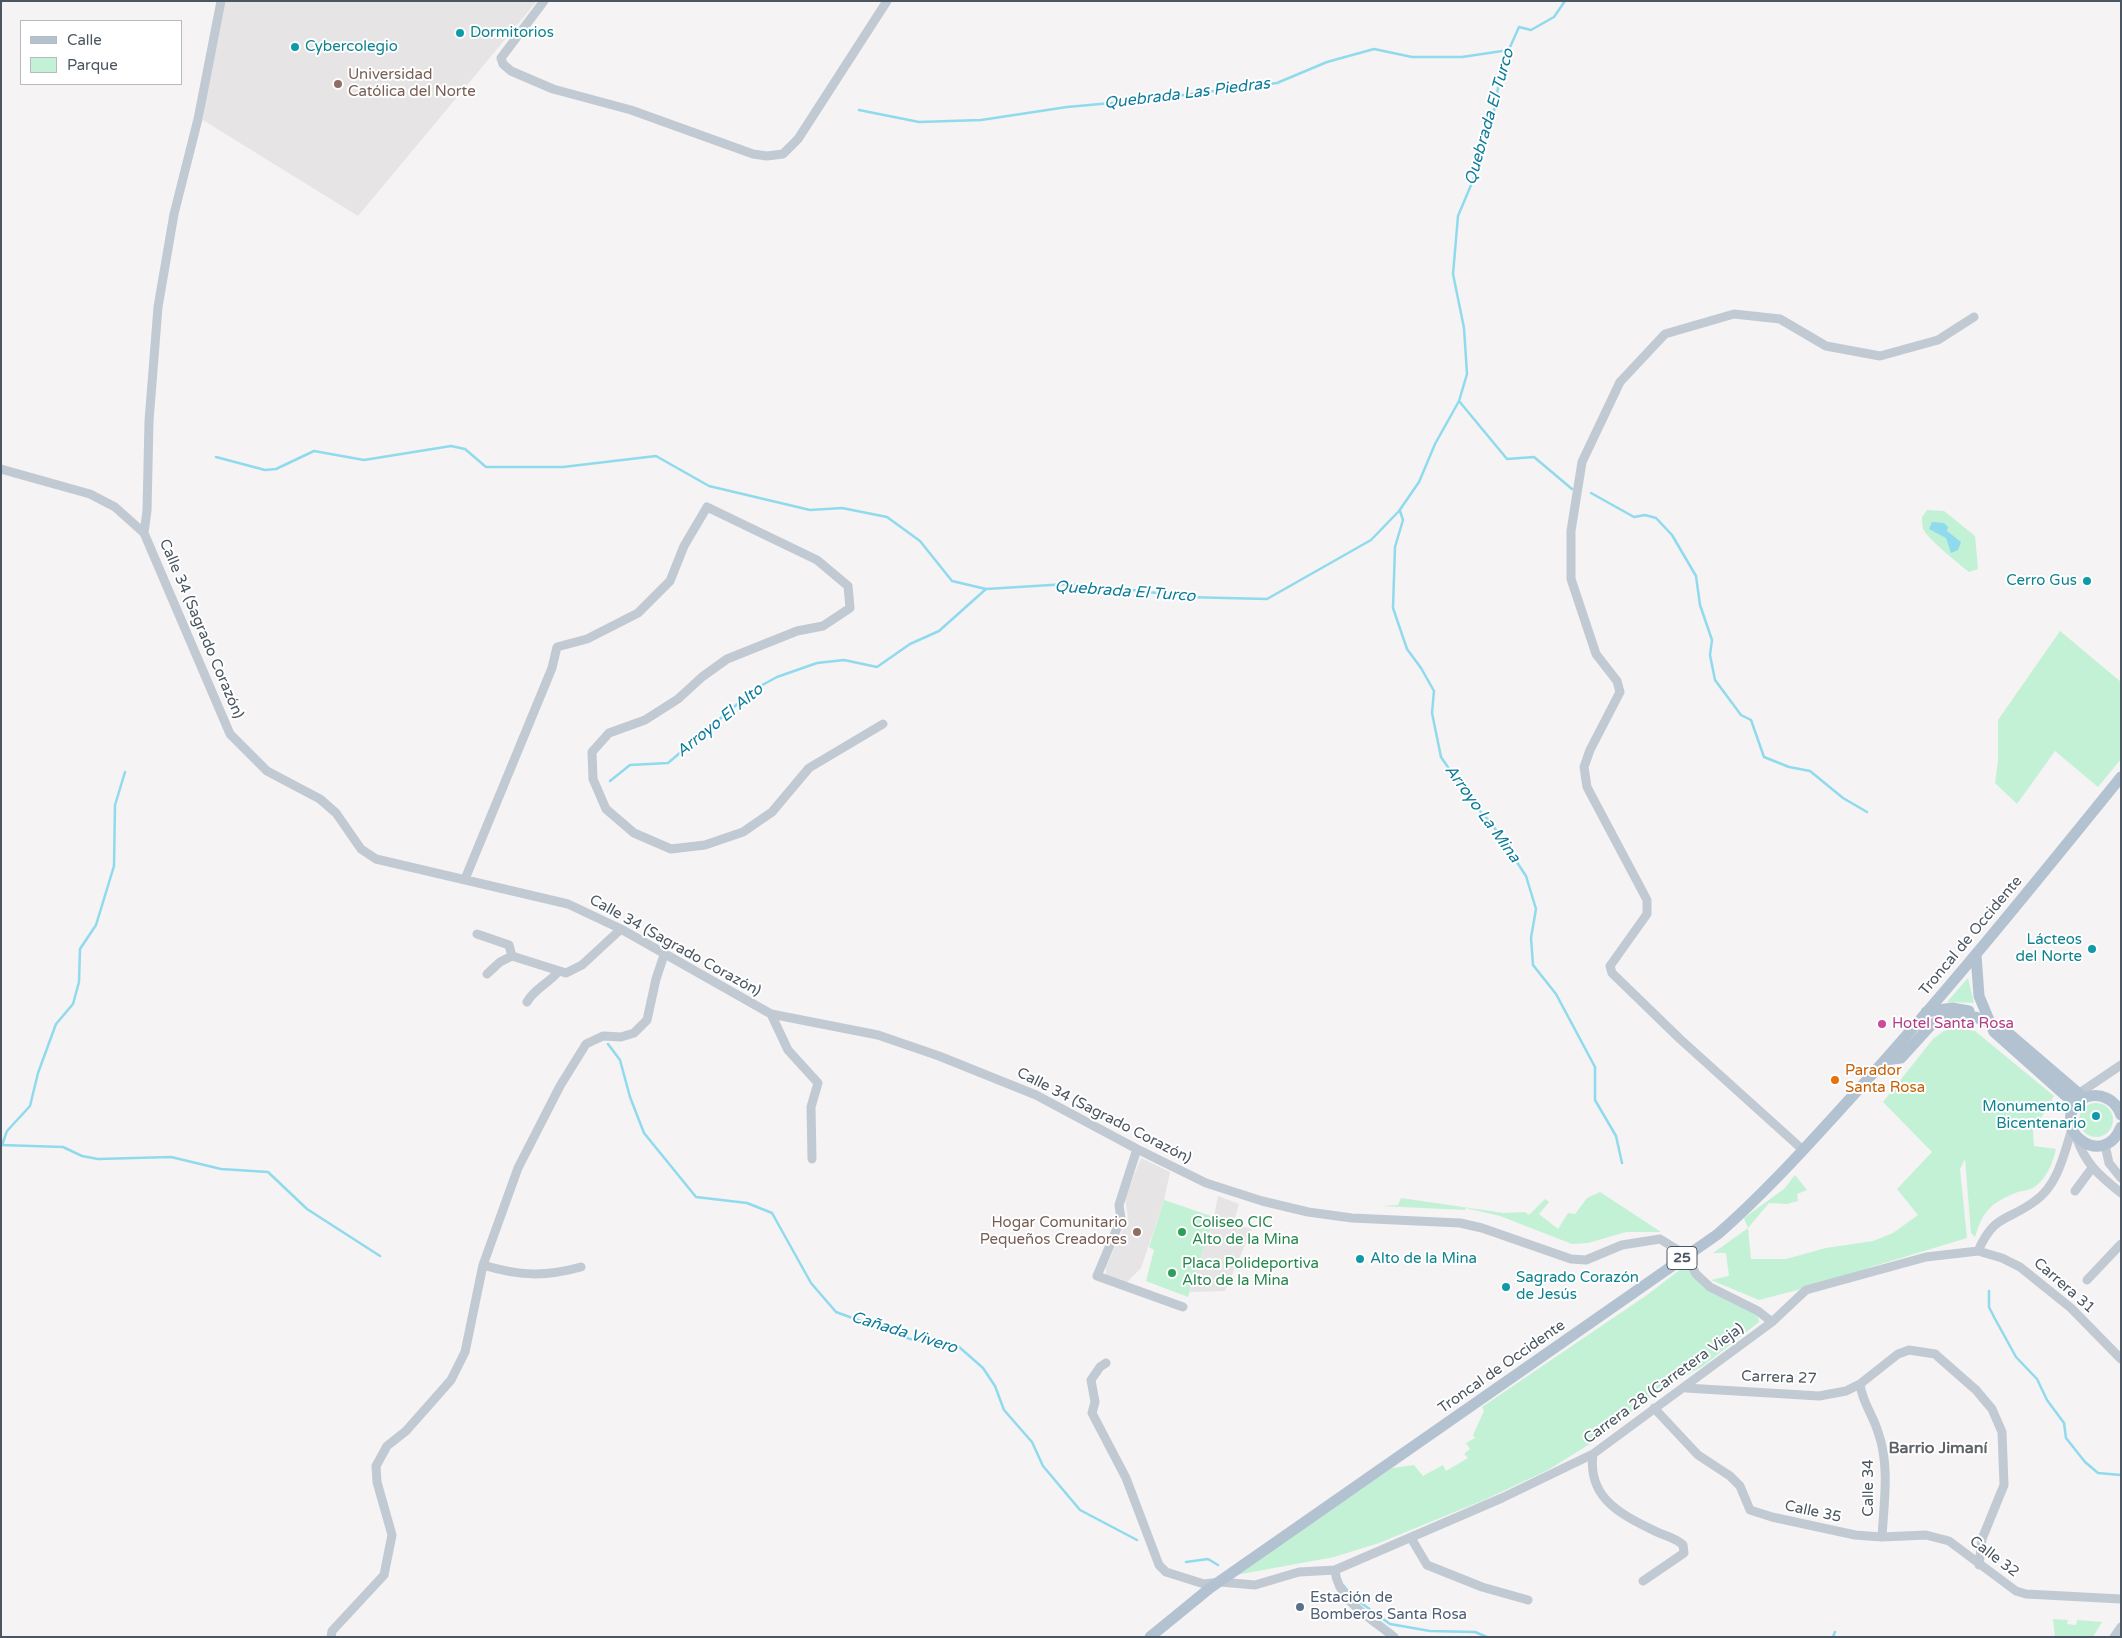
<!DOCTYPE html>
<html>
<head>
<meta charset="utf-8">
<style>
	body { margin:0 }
	#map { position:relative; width:2122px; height:1638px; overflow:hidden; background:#f5f3f3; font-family:"Varela Round",sans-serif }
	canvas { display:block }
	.frame { position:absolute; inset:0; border:2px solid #4a5661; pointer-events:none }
	.legend { position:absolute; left:20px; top:20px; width:162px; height:65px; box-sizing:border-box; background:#fff; border:1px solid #b7bbc0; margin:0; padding:6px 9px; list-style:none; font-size:15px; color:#4a5661 }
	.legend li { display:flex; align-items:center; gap:10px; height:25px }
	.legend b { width:25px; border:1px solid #b7bbc0 }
</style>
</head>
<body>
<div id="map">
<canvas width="2122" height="1638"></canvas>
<div class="frame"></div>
<ul class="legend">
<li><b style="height:6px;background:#b3c2d1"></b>Calle</li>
<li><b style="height:14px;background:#c3f1d5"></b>Parque</li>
</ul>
</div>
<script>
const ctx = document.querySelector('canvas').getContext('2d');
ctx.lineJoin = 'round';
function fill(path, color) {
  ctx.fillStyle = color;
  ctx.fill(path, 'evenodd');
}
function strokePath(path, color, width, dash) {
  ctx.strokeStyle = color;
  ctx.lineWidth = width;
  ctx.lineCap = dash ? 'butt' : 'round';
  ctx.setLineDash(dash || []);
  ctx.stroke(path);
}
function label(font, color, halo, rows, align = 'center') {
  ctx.font = font + ' "Varela Round",sans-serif';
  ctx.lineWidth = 4;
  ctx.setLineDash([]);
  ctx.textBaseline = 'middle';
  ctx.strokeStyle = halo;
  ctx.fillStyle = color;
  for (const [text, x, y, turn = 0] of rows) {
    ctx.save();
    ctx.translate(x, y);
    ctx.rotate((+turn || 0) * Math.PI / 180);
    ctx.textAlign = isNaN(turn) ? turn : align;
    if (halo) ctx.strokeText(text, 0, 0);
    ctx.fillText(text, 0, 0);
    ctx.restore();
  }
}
fill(new Path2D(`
	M 219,1 L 537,1 L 358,216 L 203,120 L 213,32 Z
	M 1141,1158 L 1170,1172 L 1164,1200 L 1141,1268 L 1124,1285 L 1106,1276 L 1106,1267 L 1128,1218 L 1125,1198 Z
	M 1218,1196 L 1239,1204 L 1233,1224 L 1252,1229 L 1225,1291 L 1190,1292 L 1214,1217 Z`), '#e6e4e5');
fill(new Path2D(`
	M 1927,510 L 1944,511 L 1975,536 L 1978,569 L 1969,572 C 1959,564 1928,539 1923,529 C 1922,525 1922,520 1922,517 Z
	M 2060,631 L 2121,682 L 2121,759 L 2098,787 L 2055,751 L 2017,804 L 1995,783 L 1998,761 L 1998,720 Z
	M 1968,978 L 1974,1003 L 1947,1002 Z
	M 1956,1028 L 1975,1031 L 2054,1096 L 2033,1131 L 2034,1146 L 2056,1149 C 2053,1163 2046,1180 2033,1188 C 2029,1190 2022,1191 2018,1192 C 1992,1202 1983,1210 1975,1237 L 1971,1233 L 1965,1159 L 1960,1169 L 1967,1238 L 1871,1267 L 1843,1278 L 1759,1300 L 1711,1280 L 1729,1276 L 1726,1253 L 1713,1253 L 1748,1228 L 1744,1218 L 1784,1189 L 1795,1175 L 1807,1190 L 1797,1194 L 1798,1201 L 1787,1204 L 1769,1203 L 1748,1228 L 1751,1259 L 1786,1259 L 1826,1248 L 1873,1241 L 1893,1233 L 1918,1215 L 1897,1189 L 1932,1152 L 1883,1102 L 1933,1039 L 1944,1031 Z
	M2079 1120a17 17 0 1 1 34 0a17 17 0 1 1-34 0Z
	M 1600,1192 L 1661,1232 L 1626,1232 L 1588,1243 L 1572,1244 L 1500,1216 L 1466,1208 L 1465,1210 L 1381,1206 L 1398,1205 L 1401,1198 L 1504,1213 L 1525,1212 L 1529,1215 L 1545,1199 L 1549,1202 L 1539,1214 L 1558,1229 L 1568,1213 L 1575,1214 L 1587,1198 Z
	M 1164,1200 L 1214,1217 L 1188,1297 L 1146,1281 L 1154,1250 L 1149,1247 Z
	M 1690,1262 L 1696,1274 L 1757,1314 L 1759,1322 L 1703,1366 L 1661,1389 L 1593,1442 L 1548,1470 L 1484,1500 L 1379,1543 L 1334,1557 L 1236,1575 L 1392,1468 L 1414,1465 L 1423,1476 L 1443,1465 L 1446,1471 L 1468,1458 L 1464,1454 L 1470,1449 L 1466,1443 L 1475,1438 L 1473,1435 L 1484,1411 L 1482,1407 L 1647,1295 Z
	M 2053,1619 L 2068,1620 L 2067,1624 L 2076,1625 L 2077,1620 L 2102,1622 L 2093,1637 L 2055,1637 Z`), '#c3f1d5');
fill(new Path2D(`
	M 1932,522 L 1944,523 L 1948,527 L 1947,531 L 1961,542 L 1958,550 L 1951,553 L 1946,538 L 1929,529 Z`), '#90daee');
strokePath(new Path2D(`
	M 859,110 L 919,122 L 981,120 L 1067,107 L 1145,100 L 1277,83 L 1327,62 L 1374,49 L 1412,57 L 1462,57 L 1509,50
	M 1459,401 L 1507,459 L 1534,457 L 1572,489
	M 216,457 L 265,470 L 276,469 L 314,451 L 364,460 L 451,446 L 465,449 L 486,467 L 563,467 L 656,456 L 709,486 L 810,510 L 842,508 L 887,517 L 920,541 L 952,581 L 986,589 L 1067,584 L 1142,591 L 1185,597 L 1267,599 L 1371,540 L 1399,511 L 1419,482 L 1435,444 L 1459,401 L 1467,374 L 1464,328 L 1453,274 L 1458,216 L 1479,166 L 1494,111 L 1502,65 L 1519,27 L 1531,30 L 1554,17 L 1565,1
	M 1591,493 L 1634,517 L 1645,515 L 1656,518 L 1672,535 L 1696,576 L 1700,605 L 1712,640 L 1710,655 L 1715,680 L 1741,715 L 1751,720 L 1764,757 L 1789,767 L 1810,771 L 1843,798 L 1867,812
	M 1400,511 L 1403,520 L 1395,547 L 1393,608 L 1407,649 L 1421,668 L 1434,691 L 1432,713 L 1441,757 L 1471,801 L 1492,824 L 1526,876 L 1536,909 L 1531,938 L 1533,965 L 1556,994 L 1595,1067 L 1595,1100 L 1616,1136 L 1622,1163
	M 610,781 L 630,765 L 668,763 L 755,689 L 777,677 L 817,663 L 844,660 L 877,667 L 910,644 L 939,631 L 986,589
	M 608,1044 L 620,1060 L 630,1097 L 644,1133 L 696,1197 L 747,1203 L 772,1213 L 811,1283 L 836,1312 L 910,1339 L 958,1346 L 983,1368 L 995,1386 L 1004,1410 L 1032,1442 L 1043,1466 L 1080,1510 L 1137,1540
	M 1,1145 L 63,1147 L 82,1156 L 98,1159 L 171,1157 L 221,1169 L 268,1172 L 307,1209 L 380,1256
	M 2,1145 L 7,1131 L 30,1106 L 38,1073 L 56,1024 L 73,1004 L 79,982 L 80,949 L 96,925 L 114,866 L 115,805 L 125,772
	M 1989,1291 L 1989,1307 L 1994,1317 L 2016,1357 L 2037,1379 L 2047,1400 L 2064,1423 L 2066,1438 L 2085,1462 L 2098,1473 L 2121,1475
	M 1186,1562 L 1208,1559 L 1218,1565
	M 1343,1585 L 1353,1597 L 1390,1624 L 1430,1631 L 1475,1632 L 1487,1637
	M 1833,1637 L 1835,1632`), '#90daee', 2.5);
strokePath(new Path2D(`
	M 221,1 L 198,119 L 174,214 L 158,307 L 149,421 L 147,511 L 144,533 L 230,734 L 267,771 L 320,799 L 336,813 L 361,849 L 376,859 L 568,904 L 621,929 L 771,1014 L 878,1035 L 939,1056 L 1036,1095 L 1137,1149 L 1206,1183 L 1262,1201 L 1308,1212 L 1352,1218 L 1460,1223 L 1482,1228 L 1571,1259 L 1586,1260 L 1622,1245 L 1660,1239 L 1686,1255 L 1696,1274 L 1710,1287 L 1758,1311 L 1772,1322
	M 544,1 L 501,58 L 503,64 L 511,71 L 553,89 L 631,110 L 753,154 L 767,156 L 783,154 L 798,139 L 887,1
	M 1,469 L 90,494 L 115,507 L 144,533
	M 465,879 L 552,668 L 557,647 L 587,639 L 638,613 L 670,581 L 684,546 L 707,507 L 817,560 L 848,586 L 850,608 L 823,626 L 797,631 L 727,659 L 702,677 L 678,699 L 645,720 L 609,733 L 592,752 L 593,779 L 606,809 L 634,833 L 671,849 L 705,845 L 743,832 L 772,812 L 809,768 L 883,724
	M 477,934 L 509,945 L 512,956
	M 487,974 L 500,962 L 512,956 L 566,973 L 582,965 L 621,929
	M 527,1002 C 534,989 549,983 558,972
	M 771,1014 L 788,1050 L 818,1083 L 811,1107 L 812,1159
	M 2078,1094 L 2121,1065
	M 2076,1136 C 2085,1164 2099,1175 2121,1193
	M 2105,1145 L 2109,1163 L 2121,1178
	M 1137,1149 L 1119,1205 L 1121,1219 L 1097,1276 L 1183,1307
	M 1803,1150 L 1680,1039 L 1612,973 L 1610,966 L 1647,914 L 1647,900 L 1587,787 L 1584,767 L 1590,750 L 1620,692 L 1617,681 L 1596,654 L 1571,579 L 1571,531 L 1582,462 L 1620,382 L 1665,334 L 1734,314 L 1780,319 L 1826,346 L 1880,356 L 1938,340 L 1974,317
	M 2075,1191 L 2092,1168
	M 1978,1251 C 1995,1213 2007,1222 2035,1201 C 2058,1185 2064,1154 2072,1129
	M 483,1265 C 519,1276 545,1277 581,1267
	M 2087,1280 L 2121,1244
	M 1106,1363 L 1100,1367 L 1091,1380 L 1095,1402 L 1092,1413 L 1126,1478 L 1159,1565 L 1166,1572 L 1204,1584 L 1220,1582 L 1255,1585 L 1299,1572 L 1335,1570 L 1502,1498 L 1593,1454 L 1772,1322 L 1806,1290 L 1926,1257 L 1978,1251 L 2002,1258 L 2020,1267 L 2071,1308 L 2121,1359
	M 1860,1384 C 1862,1402 1873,1415 1878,1432 C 1890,1465 1884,1502 1882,1537
	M 1686,1388 L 1819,1396 L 1846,1391 L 1860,1384 L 1898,1354 L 1909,1350 L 1935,1354 L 1976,1390 L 1992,1409 L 2002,1432 L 2004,1485 L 1982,1539 L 1979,1565
	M 1654,1408 L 1698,1455 L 1730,1476 L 1740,1486 L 1750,1510 L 1772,1517 L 1855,1535 L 1882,1537 L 1926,1535 L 1949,1541 L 2016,1591 L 2026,1594 L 2121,1599
	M 1593,1454 C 1587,1500 1624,1516 1659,1533 C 1667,1536 1677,1539 1683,1545 L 1684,1553 L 1643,1581
	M 1411,1538 L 1427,1565 L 1482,1587 L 1528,1600
	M 1335,1570 C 1337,1600 1372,1619 1394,1637
	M 331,1637 L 332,1631 L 384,1575 L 392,1535 L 377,1482 L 376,1466 L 387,1446 L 406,1431 L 451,1380 L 465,1352 L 483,1265 L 518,1168 L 560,1086 L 586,1044 L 603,1036 L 621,1037 L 634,1033 L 647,1020 L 656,979 L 664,955
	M 2114,1637 L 2121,1627`), '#c1cad2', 9);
strokePath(new Path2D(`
	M 1976,955 L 1979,996 L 1994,1032 L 2076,1105
	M 1926,1012 L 1952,1008 L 1969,1011
	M 1885,1060 L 1901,1058 L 1931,1025 L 1940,1020 L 1950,1017 L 1975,1017 L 2000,1026 L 2084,1098
	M 2121,1115 C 2118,1107 2114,1101 2106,1098 C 2098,1094 2088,1095 2081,1100 C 2047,1127 2103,1172 2121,1127
	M 1150,1637 L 1210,1588 L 1718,1234 C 1765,1193 1806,1147 1848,1101 C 1943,997 2032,887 2121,777`), '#b3c2d1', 11);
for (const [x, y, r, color] of [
	[460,33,5,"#0f9aa8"],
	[295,47,5,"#0f9aa8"],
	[338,84,5,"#8d6e63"],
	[2087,581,5,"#0f9aa8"],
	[2092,949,5,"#0f9aa8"],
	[1882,1024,5,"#d1479c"],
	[1835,1080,5,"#e8710a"],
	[2096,1116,5,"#0f9aa8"],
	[1137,1232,5,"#8d6e63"],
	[1182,1232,5,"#2e9e5b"],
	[1360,1259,5,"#0f9aa8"],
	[1172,1273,5,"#2e9e5b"],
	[1506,1287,5,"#0f9aa8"],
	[1300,1607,5,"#5c6f8a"]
]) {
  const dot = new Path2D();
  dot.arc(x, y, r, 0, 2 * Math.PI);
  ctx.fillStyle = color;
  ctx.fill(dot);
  strokePath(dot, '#fff', 2);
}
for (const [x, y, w] of [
	[1682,1258,30]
]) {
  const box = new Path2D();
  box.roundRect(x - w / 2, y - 11.5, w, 23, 4);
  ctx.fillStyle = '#fff';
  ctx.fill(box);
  strokePath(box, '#4a5661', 1);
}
label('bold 14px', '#4a5661', null, [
	["25",1682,1258]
]);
label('15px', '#0d838f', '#fff', [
	["Dormitorios",470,33],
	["Cybercolegio",305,47],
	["Cerro Gus",2077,581,"right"],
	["Lácteos",2082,940,"right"],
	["del Norte",2082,957,"right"],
	["Monumento al",2086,1107,"right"],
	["Bicentenario",2086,1124,"right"],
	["Alto de la Mina",1370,1259],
	["Sagrado Corazón",1516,1278],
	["de Jesús",1516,1295]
], 'left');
label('15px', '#785e54', '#fff', [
	["Universidad",348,75],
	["Católica del Norte",348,92],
	["Hogar Comunitario",1127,1223,"right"],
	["Pequeños Creadores",1127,1240,"right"]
], 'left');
label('15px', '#4a5661', '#fff', [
	["Calle 34 (Sagrado Corazón)",201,629,67],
	["Troncal de Occidente",1971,936,-50],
	["Calle 34 (Sagrado Corazón)",675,946,29],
	["Calle 34 (Sagrado Corazón)",1104,1116,27],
	["Carrera 31",2064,1286,41],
	["Troncal de Occidente",1502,1367,-35],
	["Carrera 27",1779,1378,2],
	["Carrera 28 (Carretera Vieja)",1664,1384,-36],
	["Calle 34",1869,1488,-90],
	["Calle 35",1813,1512,12],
	["Calle 32",1994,1557,37]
]);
label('15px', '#b23c85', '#fff', [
	["Hotel Santa Rosa",1892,1024]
], 'left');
label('15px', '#c56008', '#fff', [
	["Parador",1845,1071],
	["Santa Rosa",1845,1088]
], 'left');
label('15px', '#27864d', '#fff', [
	["Coliseo CIC",1192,1223],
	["Alto de la Mina",1192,1240],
	["Placa Polideportiva",1182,1264],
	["Alto de la Mina",1182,1281]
], 'left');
label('15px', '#4e5e75', '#fff', [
	["Estación de",1310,1598],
	["Bomberos Santa Rosa",1310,1615]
], 'left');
label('italic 16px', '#0c7c9b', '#fff', [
	["Quebrada Las Piedras",1187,94,-7],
	["Quebrada El Turco",1490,117,-74],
	["Quebrada El Turco",1125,592,4],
	["Arroyo El Alto",720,721,-39],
	["Arroyo La Mina",1482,814,54],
	["Cañada Vivero",904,1333,17]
]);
label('bold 16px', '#5f6368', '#fff', [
	["Barrio Jimaní",1938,1449]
]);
</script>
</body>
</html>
